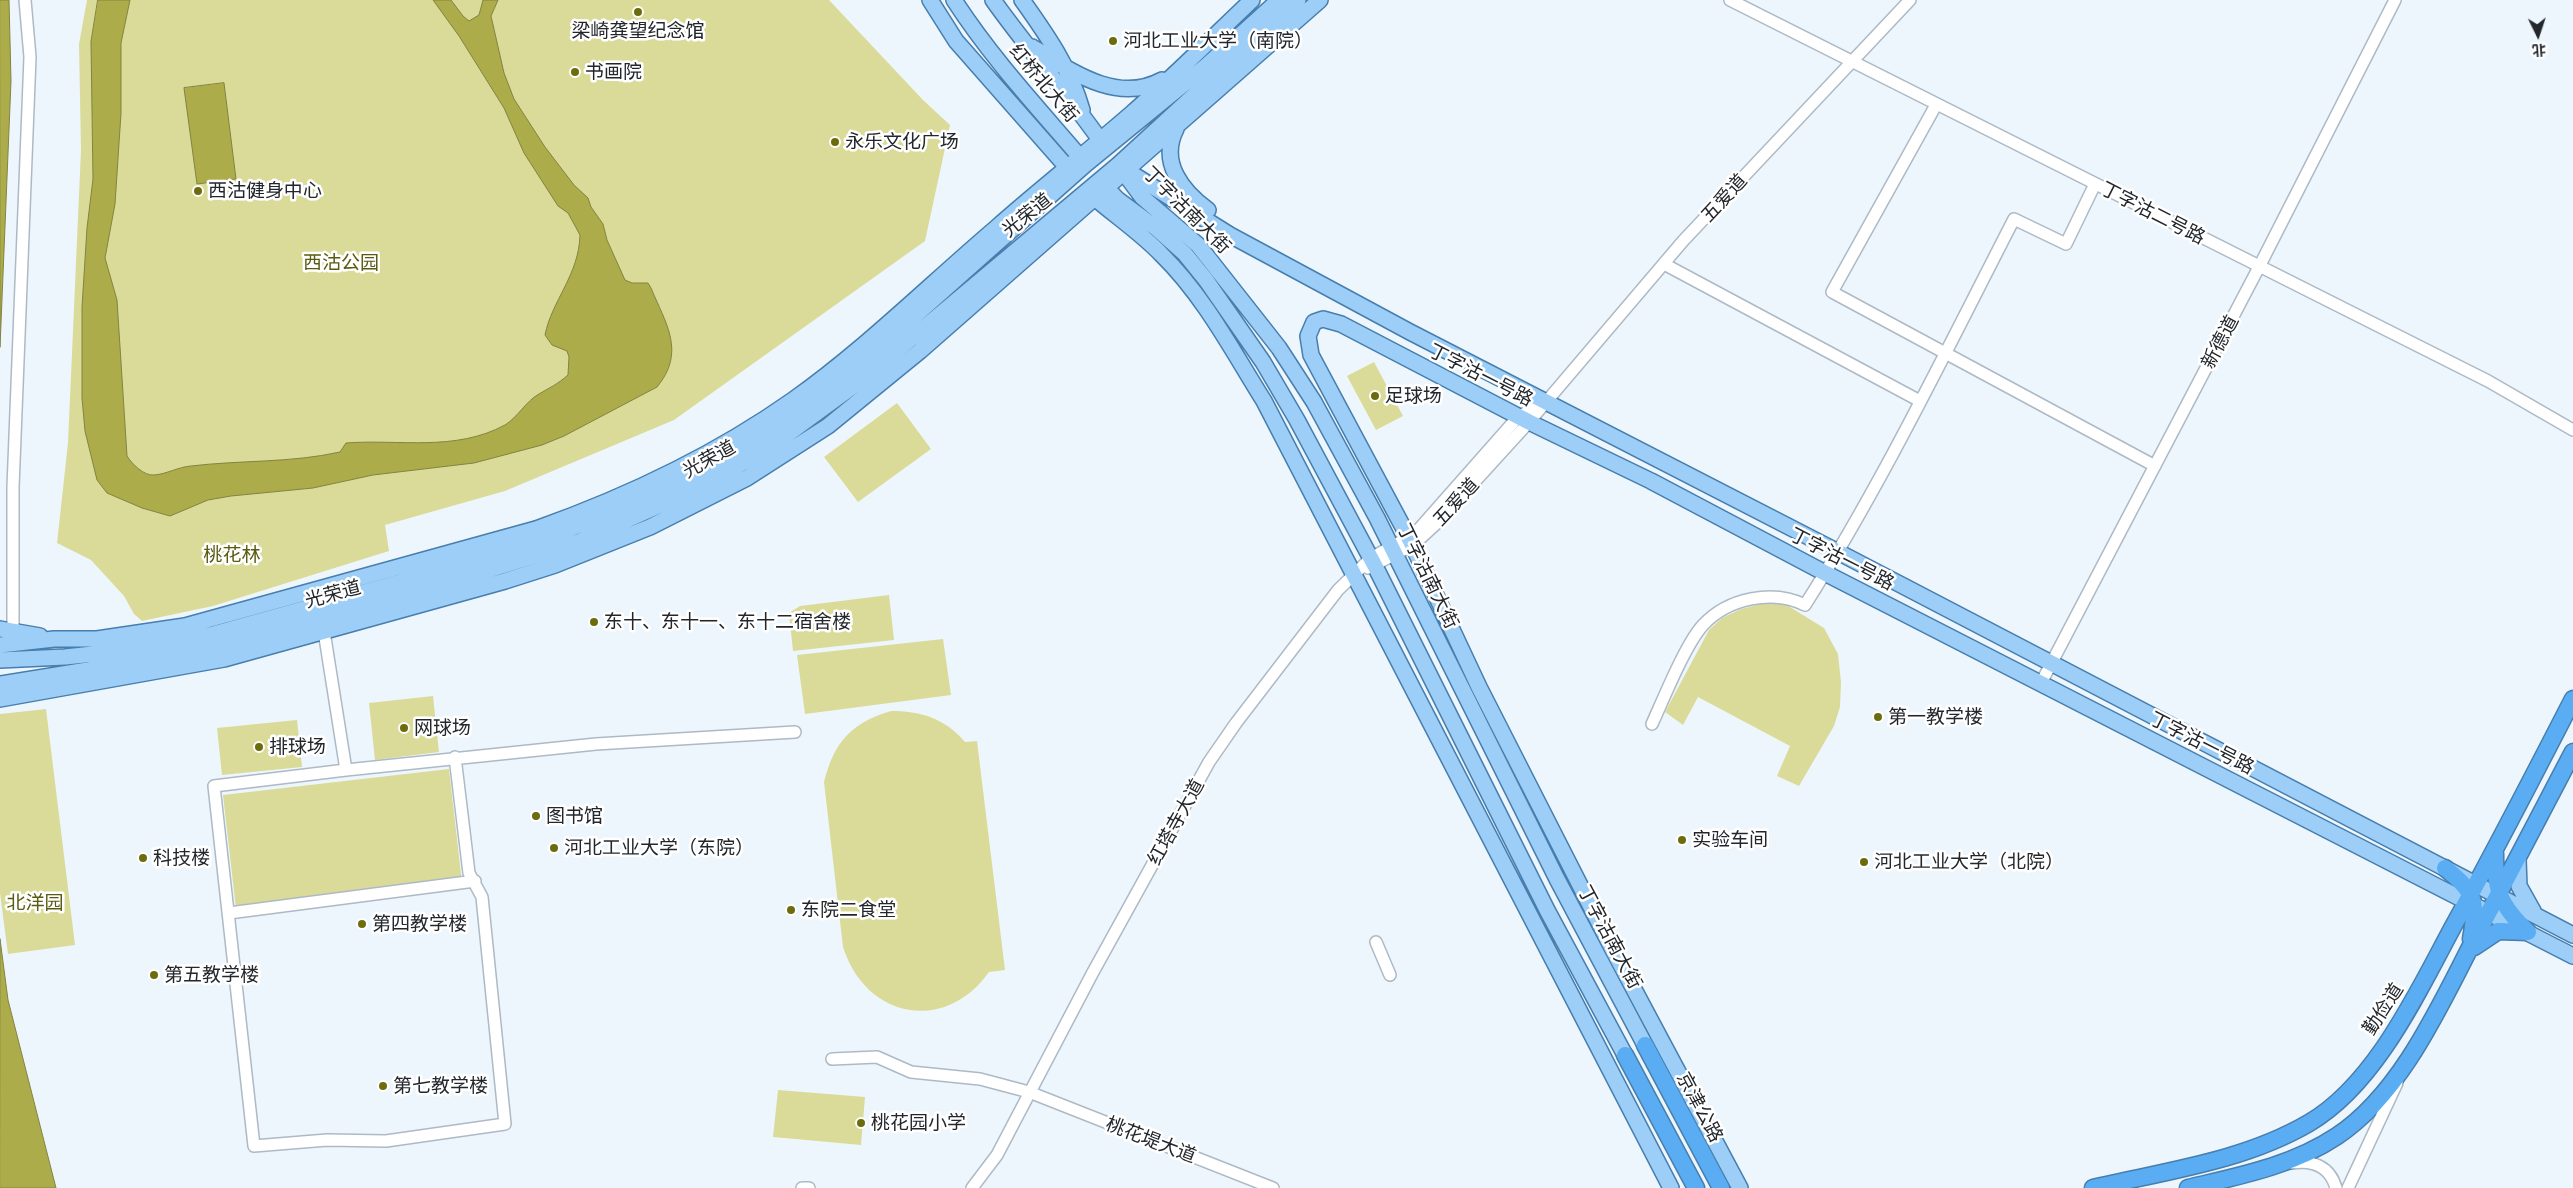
<!DOCTYPE html>
<html>
<head>
<meta charset="utf-8">
<style>
	body { margin:0 }
	#map { position:relative; width:2573px; height:1188px; overflow:hidden; background:#eef6fd; font-family:Commissioner,"Noto Sans SC",sans-serif }
	canvas { display:block }
	.north { position:absolute; left:2513px; top:10px; width:50px; height:50px; -webkit-text-stroke:4px #fff; paint-order:stroke; rotate:176deg; font-size:14px; font-weight:700; line-height:20px; text-align:center; color:#23272c }
	.north::after { content:''; display:block; margin:auto; width:18px; height:22px; background:#23272c; clip-path:polygon(50% 0,100% 100%,50% 72%,0 100%) }
</style>
</head>
<body>
<div id="map">
<canvas width="2573" height="1188"></canvas>
<div class="north">北</div>
</div>
<script>
const ctx = document.querySelector('canvas').getContext('2d');
ctx.lineJoin = 'round';
function fill(path, color) {
  ctx.fillStyle = color;
  ctx.fill(path, 'evenodd');
}
function strokePath(path, color, width, dash) {
  ctx.strokeStyle = color;
  ctx.lineWidth = width;
  ctx.lineCap = dash ? 'butt' : 'round';
  ctx.setLineDash(dash || []);
  ctx.stroke(path);
}
function label(font, color, halo, rows, align = 'center') {
  ctx.font = font + ' Commissioner,"Noto Sans SC",sans-serif';
  ctx.lineWidth = 5;
  ctx.setLineDash([]);
  ctx.textBaseline = 'middle';
  ctx.strokeStyle = halo;
  ctx.fillStyle = color;
  for (const [text, x, y, turn = 0] of rows) {
    ctx.save();
    ctx.translate(x, y);
    ctx.rotate((+turn || 0) * Math.PI / 180);
    ctx.textAlign = isNaN(turn) ? turn : align;
    if (halo) ctx.strokeText(text, 0, 0);
    ctx.fillText(text, 0, 0);
    ctx.restore();
  }
}
fill(new Path2D(`
	M 87,0 L 829,0 L 923,100 L 950,125 L 925,241 L 674,420 L 505,491 L 385,525 L 389,551 L 213,606 L 142,621 L 134,614 L 124,596 L 91,560 L 57,543 L 68,443 L 81,150 L 79,44 Z
	M 1374,362 L 1403,416 L 1376,430 L 1347,376 Z
	M 897,403 L 931,449 L 858,502 L 824,457 Z
	M 889,595 L 894,640 L 793,651 L 789,613 L 800,606 Z
	M 1761,604 L 1785,604 L 1824,628 L 1838,654 L 1841,682 L 1840,707 L 1834,726 L 1799,786 L 1777,776 L 1790,746 L 1698,697 L 1683,725 L 1665,712 L 1709,630 L 1722,618 L 1741,609 Z
	M 943,639 L 951,695 L 805,714 L 797,655 Z
	M 433,696 L 439,752 L 375,760 L 369,703 Z
	M 46,709 L 75,945 L 8,954 L 0,893 L 0,714 Z
	M 891,711 C 920,711 945,718 965,742 L 977,741 L 1005,970 L 989,972 C 945,1034 866,1019 843,947 L 824,782 C 834,742 851,723 891,711 Z
	M 297,720 L 302,767 L 222,775 L 217,728 Z
	M 449,769 L 462,883 L 236,909 L 223,795 Z
	M 778,1090 L 865,1097 L 861,1145 L 773,1137 Z`), '#dadb98');
const water = new Path2D(`
	M 0,0 L 9,0 L 11,81 L 0,347 Z
	M 98,0 L 130,0 L 121,43 L 121,113 L 115,204 L 105,258 L 117,300 L 127,456 C 132,464 144,476 154,475 C 167,474 178,467 191,466 C 241,460 291,463 340,452 L 346,443 C 399,439 455,452 505,425 C 518,417 526,401 539,394 C 549,388 558,384 568,375 L 569,357 L 567,351 L 552,345 L 545,335 C 552,300 579,275 580,235 L 568,213 L 558,206 L 524,153 L 504,108 L 459,36 L 433,0 L 451,0 L 463,16 L 469,21 L 479,15 L 483,0 L 498,0 L 491,16 L 504,73 L 514,99 L 545,147 L 574,185 L 588,198 L 591,207 L 603,224 L 607,240 L 625,280 L 632,283 L 648,283 L 651,288 C 666,324 686,352 657,387 L 564,436 L 542,445 L 474,463 L 373,475 L 313,488 L 231,496 L 208,500 L 170,516 L 142,508 L 107,493 L 97,480 L 85,431 L 82,398 L 82,307 L 87,228 L 93,179 L 91,42 Z
	M 224,83 L 236,179 L 197,184 L 184,88 Z
	M 0,939 L 8,1000 L 56,1188 L 0,1188 Z`);
fill(water, '#acac4a');
strokePath(water, '#838441', 1);
const minor = new Path2D(`
	M 1730,0 L 2488,381 L 2573,430
	M 1936,105 L 1832,292 L 2155,466
	M 1664,264 L 1920,401
	M 1368,568 L 1413,545 L 1437,523 L 1529,422 L 1683,241 L 1910,0
	M 323,625 L 346,770 L 214,786 L 254,1146 L 327,1140 L 386,1141 L 505,1124 L 482,897 L 469,873 L 455,757
	M 13,631 L 13,487 L 30,57 L 25,0
	M 2041,683 L 2259,267 L 2395,0
	M 1652,724 C 1664,698 1685,645 1703,625 C 1728,598 1773,589 1805,605 C 1883,482 1947,349 2014,219 L 2066,244 L 2095,184
	M 346,770 L 596,744 L 795,732
	M 229,913 L 475,881
	M 1376,942 L 1390,975
	M 832,1059 L 877,1057 L 911,1072 L 980,1079 L 1029,1092 L 1273,1188
	M 2292,1163 C 2312,1160 2330,1166 2336,1188
	M 802,1188 L 809,1188
	M 972,1188 L 997,1155 L 1092,974 L 1209,762 L 1236,723 L 1338,590 L 1371,558 L 1409,537 L 1420,528 L 1518,417 L 1545,402
	M 2348,1188 L 2397,1083`);
const major = new Path2D(`
	M 930,0 L 956,41 L 1073,174
	M 954,0 C 992,59 1041,111 1086,164
	M 993,0 C 1029,51 1070,96 1105,147
	M 1022,0 C 1047,35 1070,68 1082,110
	M 1032,47 C 1070,70 1116,105 1162,80
	M 1176,129 C 1159,162 1182,191 1208,210
	M 1118,165 L 1230,235 L 1410,332 L 1838,552 L 2573,935
	M 1119,166 L 1142,197 L 1198,245 L 1279,348 L 1314,402 L 1377,518 L 1557,879 L 1645,1045
	M 1101,182 L 1117,199 L 1156,228 L 1185,254 L 1206,280 L 1263,362 L 1297,420 L 1375,566 L 1547,910 L 1625,1055
	M 1088,192 C 1111,213 1139,231 1161,254 C 1204,296 1232,350 1264,401 L 1671,1188
	M 0,629 L 40,636
	M 0,645 L 54,639 L 97,639 L 185,626 L 536,529 C 626,497 715,455 793,400 C 865,349 929,285 996,228 C 1040,189 1086,153 1131,114 C 1172,78 1212,38 1252,0
	M 0,660 L 65,657 L 112,652 L 210,635 L 401,582 L 554,535 L 630,505 L 707,468 L 777,426 L 863,362 L 1086,164 L 1206,66 L 1279,0
	M 0,684 L 187,654 L 421,591 L 578,542 L 705,485 L 773,445 L 863,379 L 1118,165 L 1298,0
	M 0,699 L 224,659 L 505,581 L 555,565 L 650,527 L 747,478 L 828,426 L 920,351 L 1320,0
	M 2518,859 L 2519,886 L 2533,911
	M 1740,1188 L 1613,950 L 1479,687 L 1411,542 L 1311,355 L 1308,336 L 1314,322 L 1323,319 L 1341,324 L 1529,422 L 1651,481 L 1825,573 L 2573,956`);
const highway = new Path2D(`
	M 2495,853 C 2495,892 2500,905 2528,932
	M 2445,868 C 2475,892 2478,901 2471,939
	M 2474,947 L 2498,931 L 2528,932
	M 1645,1045 L 1721,1188
	M 1625,1055 L 1696,1188
	M 2093,1188 C 2166,1171 2244,1161 2309,1123 C 2377,1083 2419,989 2455,923 C 2496,849 2534,775 2573,699
	M 2188,1188 C 2239,1176 2292,1166 2337,1136 C 2402,1093 2441,1003 2476,936 C 2509,875 2541,813 2573,752`);
strokePath(minor, '#adbac5', 14);
strokePath(major, '#477ead', 18);
strokePath(highway, '#477ead', 19);
strokePath(minor, '#fff', 11);
strokePath(major, '#9ccef7', 15);
strokePath(highway, '#5aadf2', 16);
for (const [x, y, r, color] of [
	[638,12,5,"#6d6c0c"],
	[1113,41,5,"#6d6c0c"],
	[575,72,5,"#6d6c0c"],
	[835,142,5,"#6d6c0c"],
	[198,191,5,"#6d6c0c"],
	[1375,396,5,"#6d6c0c"],
	[594,622,5,"#6d6c0c"],
	[1878,717,5,"#6d6c0c"],
	[404,728,5,"#6d6c0c"],
	[259,747,5,"#6d6c0c"],
	[536,816,5,"#6d6c0c"],
	[1682,840,5,"#6d6c0c"],
	[554,848,5,"#6d6c0c"],
	[143,858,5,"#6d6c0c"],
	[1864,862,5,"#6d6c0c"],
	[791,910,5,"#6d6c0c"],
	[362,924,5,"#6d6c0c"],
	[154,975,5,"#6d6c0c"],
	[383,1086,5,"#6d6c0c"],
	[861,1123,5,"#6d6c0c"]
]) {
  const dot = new Path2D();
  dot.arc(x, y, r, 0, 2 * Math.PI);
  ctx.fillStyle = color;
  ctx.fill(dot);
  strokePath(dot, '#fff', 2);
}
label('19px', '#23272c', '#fff', [
	["梁崎龚望纪念馆",638,31,"center"],
	["河北工业大学（南院）",1123,41],
	["书画院",585,72],
	["永乐文化广场",845,142],
	["西沽健身中心",208,191],
	["足球场",1385,396],
	["东十、东十一、东十二宿舍楼",604,622],
	["第一教学楼",1888,717],
	["网球场",414,728],
	["排球场",269,747],
	["图书馆",546,816],
	["实验车间",1692,840],
	["河北工业大学（东院）",564,848],
	["科技楼",153,858],
	["河北工业大学（北院）",1874,862],
	["东院二食堂",801,910],
	["第四教学楼",372,924],
	["第五教学楼",164,975],
	["第七教学楼",393,1086],
	["桃花园小学",871,1123]
], 'left');
label('19px', '#23272c', '#fff', [
	["红桥北大街",1044,83,50],
	["五爱道",1724,198,-47],
	["丁字沽南大街",1187,210,45],
	["丁字沽二号路",2153,213,27],
	["光荣道",1027,215,-39],
	["新德道",2220,342,-62],
	["丁字沽一号路",1481,375,27],
	["光荣道",709,459,-29],
	["五爱道",1456,502,-47],
	["丁字沽一号路",1842,559,27],
	["丁字沽南大街",1428,576,64],
	["光荣道",333,594,-15],
	["丁字沽一号路",2202,743,27],
	["红塔寺大道",1176,822,-61],
	["丁字沽南大街",1610,937,62],
	["勤俭道",2383,1009,-57],
	["京津公路",1700,1107,62],
	["桃花堤大道",1151,1140,21]
]);
label('19px', '#5a5a11', '#fff', [
	["西沽公园",341,263],
	["桃花林",232,555],
	["北洋园",35,903]
]);
</script>
</body>
</html>
